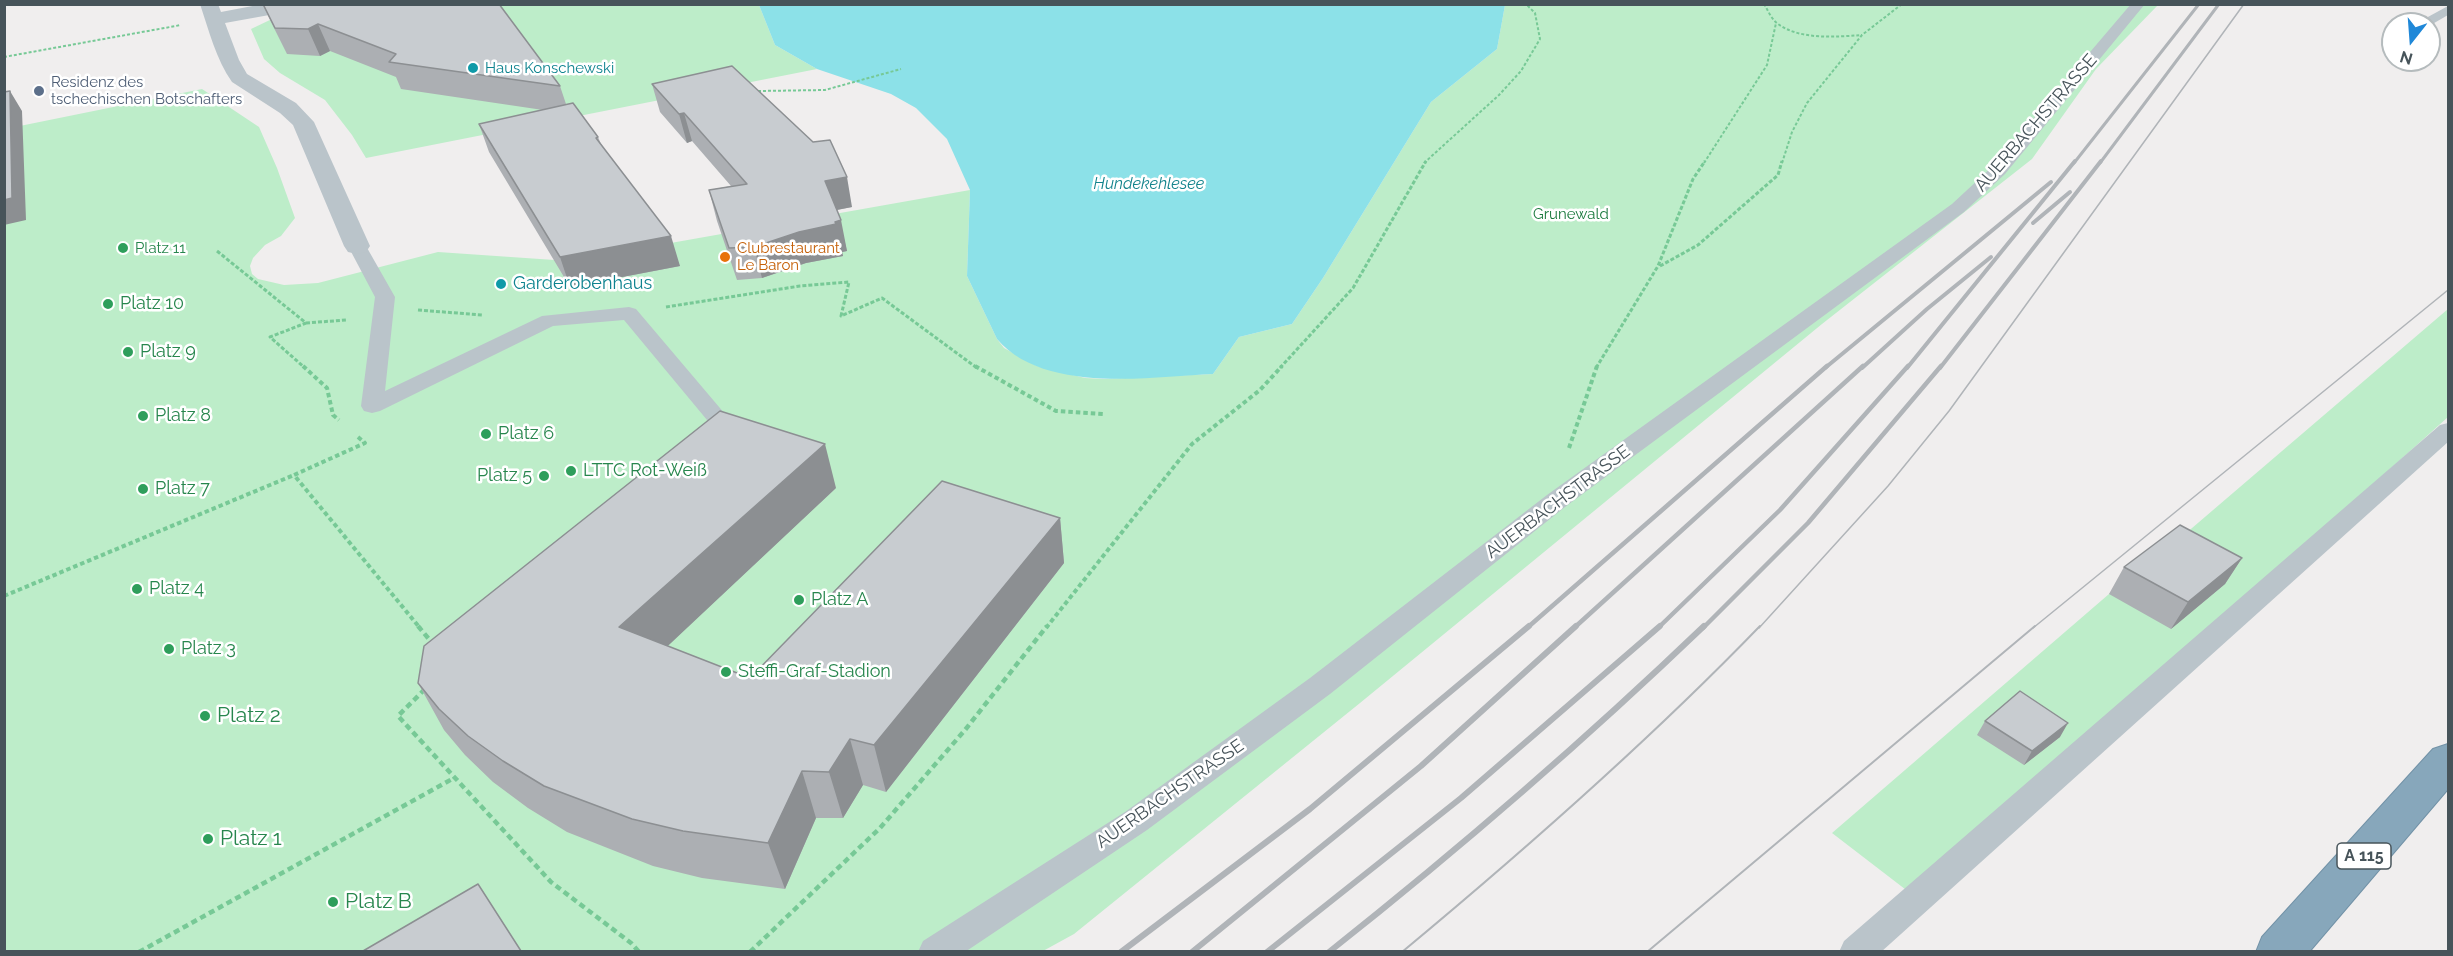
<!DOCTYPE html>
<html>
<head>
<meta charset="utf-8">
<style>
	body { margin:0 }
	#map { position:relative; width:2453px; height:956px; overflow:hidden; background:#f0eeee; font-family:Raleway,sans-serif }
	canvas { display:block }
	.frame { position:absolute; inset:0; border:6px solid #47545a; pointer-events:none }
	.north { position:absolute; left:2381px; top:12px; width:60px; height:60px; box-sizing:border-box; background:#fff; border:2px solid #b5bbbd; border-radius:50%; rotate:197deg; font-size:16px; font-weight:700; line-height:24px; text-align:center; color:#47545a }
	.north::after { content:''; display:block; margin:auto; width:21px; height:27px; background:#2088d8; clip-path:polygon(50% 0,100% 100%,50% 72%,0 100%) }
</style>
</head>
<body>
<div id="map">
<canvas width="2453" height="956"></canvas>
<div class="frame"></div>
<div class="north">N</div>
</div>
<script>
const ctx = document.querySelector('canvas').getContext('2d');
ctx.lineJoin = 'round';
function fill(path, color) {
  ctx.fillStyle = color;
  ctx.fill(path, 'evenodd');
}
function strokePath(path, color, width, dash) {
  ctx.strokeStyle = color;
  ctx.lineWidth = width;
  ctx.lineCap = dash ? 'butt' : 'round';
  ctx.setLineDash(dash || []);
  ctx.stroke(path);
}
function label(font, color, halo, rows, align = 'center') {
  ctx.font = font + ' Raleway,sans-serif';
  ctx.lineWidth = 5;
  ctx.setLineDash([]);
  ctx.textBaseline = 'middle';
  ctx.strokeStyle = halo;
  ctx.fillStyle = color;
  for (const [text, x, y, turn = 0] of rows) {
    ctx.save();
    ctx.translate(x, y);
    ctx.rotate((+turn || 0) * Math.PI / 180);
    ctx.textAlign = isNaN(turn) ? turn : align;
    if (halo) ctx.strokeText(text, 0, 0);
    ctx.fillText(text, 0, 0);
    ctx.restore();
  }
}
fill(new Path2D(`
	M 346,4 L 759,5 L 775,45 L 817,69 L 366,158 L 352,135 L 325,100 L 280,73 L 264,59 L 251,29 L 272,19 Z
	M 1505,5 L 2158,5 L 2096,69 L 2032,159 L 1822,324 L 1360,703 L 1074,934 L 1043,951 L 5,951 L 5,129 L 202,89 L 259,127 L 277,168 L 295,218 L 281,236 L 265,245 L 253,258 L 250,266 L 252,274 L 258,279 L 284,285 L 318,283 L 438,252 L 569,261 L 970,190 L 967,276 L 997,339 L 1004,348 L 1037,366 L 1085,378 L 1104,379 L 1213,374 L 1239,337 L 1292,324 L 1323,278 L 1431,102 L 1497,49 Z
	M 2448,309 L 2448,417 L 1914,896 L 1832,833 L 2109,594 L 2164,552 Z`), '#bdedc9');
fill(new Path2D(`
	M 759,5 L 1505,4 L 1505,5 L 1497,49 L 1431,102 L 1323,278 L 1292,324 L 1239,337 L 1213,374 C 1149,377 1044,394 997,339 L 967,276 L 970,190 L 947,139 L 916,108 L 891,94 L 817,69 L 775,45 Z`), '#8ce1e8');
const highway = new Path2D(`
	M 2448,744 L 2448,789 L 2309,952 L 2256,952 L 2262,937 L 2433,749 Z`);
strokePath(highway, '#7292a7', 2);
strokePath(new Path2D(`
	M 1764,4 C 1768,10 1771,19 1778,24 C 1800,40 1836,37 1862,35
	M 4,57 L 181,25
	M 758,91 L 825,90 L 901,69
	M 1424,163 L 1499,95 L 1521,71 L 1540,39 L 1535,13 L 1526,4
	M 1704,163 L 1767,65 L 1776,23
	M 1782,163 L 1792,132 L 1807,103 L 1862,35 L 1902,4`), '#77c996', 2, [3, 2]);
strokePath(new Path2D(`
	M 217,251 L 306,323 L 270,337 L 305,368
	M 1660,266 L 1698,245 L 1778,175 L 1782,161
	M 666,307 L 800,286 L 849,282 L 841,316 L 882,298 L 977,368
	M 418,310 L 482,315
	M 306,323 L 346,320
	M 1280,368 L 1353,288 L 1426,161
	M 1596,368 L 1658,266 L 1693,179 L 1705,161`), '#77c996', 3, [4, 2]);
strokePath(new Path2D(`
	M 303,366 L 327,388 L 333,415 L 339,420
	M 975,366 L 1056,411 L 1104,414
	M 358,437 L 365,443 L 294,475 L 420,628
	M 1569,448 L 1597,366
	M 4,596 L 294,475
	M 1046,628 L 1192,444 L 1260,390 L 1282,366`), '#77c996', 4, [4.5, 3]);
strokePath(new Path2D(`
	M 418,626 L 433,644
	M 425,689 L 398,716 L 551,882 L 631,943 L 639,952
	M 139,952 L 454,778
	M 750,952 L 880,828 L 965,730 L 1047,626`), '#77c996', 4.5, [6, 4]);
fill(new Path2D(`
	M 2131,4 L 2145,4 L 2005,174 L 1964,212 L 1565,507 L 1330,694 L 1147,830 L 965,952 L 918,952 L 923,941 L 1125,812 L 1310,678 L 1547,495 L 1952,204 L 1993,166 Z
	M 2448,6 L 2448,15 L 2429,26 L 2429,24 L 2415,24 Z
	M 357,240 L 364,242 L 366,246 L 395,297 L 385,391 L 542,316 L 629,307 L 636,309 L 736,427 L 733,432 L 725,434 L 717,432 L 624,320 L 553,326 L 380,411 L 372,413 L 364,411 L 361,406 L 375,297 L 348,246 L 350,242 Z
	M 2448,423 L 2448,442 L 1881,952 L 1839,952 L 1844,941 L 2440,425 Z`), '#bac4ca');
fill(new Path2D(`
	M 200,4 L 218,4 L 221,12 L 263,4 L 306,4 L 304,8 L 297,10 L 225,23 L 239,60 L 247,74 L 296,103 L 314,122 L 370,246 L 366,252 L 357,254 L 348,252 L 344,246 L 293,125 L 280,113 L 232,82 C 216,59 209,31 200,4 Z`), '#bac4ca');
fill(highway, '#87a7bb');
strokePath(new Path2D(`
	M 1759,628 L 1888,486 L 1949,411 L 2244,4
	M 2033,628 L 2448,290`), '#b0b4b8', 1.5);
strokePath(new Path2D(`
	M 1402,952 C 1526,849 1648,742 1760,626
	M 1647,952 L 2035,626`), '#b0b4b8', 2);
strokePath(new Path2D(`
	M 2074,163 L 2199,4
	M 2100,163 L 2219,4`), '#b0b4b8', 3);
strokePath(new Path2D(`
	M 2033,223 L 2070,192
	M 1825,368 L 2051,182
	M 1862,368 L 1927,309 L 1991,257
	M 1907,368 L 2075,161
	M 1940,368 L 2101,161`), '#b0b4b8', 4);
strokePath(new Path2D(`
	M 1527,628 L 1827,366
	M 1574,628 L 1863,366
	M 1658,628 L 1780,510 L 1908,366
	M 1703,628 L 1808,523 L 1941,366`), '#b0b4b8', 4.5);
strokePath(new Path2D(`
	M 1121,952 L 1310,809 L 1529,626
	M 1192,952 L 1421,766 L 1576,626
	M 1267,952 L 1461,798 L 1660,626
	M 1329,952 C 1459,849 1584,741 1704,626`), '#b0b4b8', 6);
fill(new Path2D(`
	M 262,4 L 499,4 L 560,86 L 566,104 L 598,137 L 601,144 L 680,266 L 570,287 L 489,152 L 479,124 L 543,110 L 401,89 L 396,77 L 330,51 L 320,56 L 287,54 Z
	M 652,84 L 852,207 L 837,210 L 847,251 L 842,252 L 843,256 L 806,263 L 762,278 L 737,280 L 717,221 L 709,190 L 731,186 L 692,141 L 687,143 L 660,112 Z
	M 836,488 L 667,646 L 750,678 L 1060,518 L 1064,563 L 886,792 L 863,785 L 843,818 L 816,818 L 785,889 L 702,878 L 653,866 L 567,832 L 528,808 L 493,782 L 465,755 L 444,730 L 418,683 Z
	M 2242,558 L 2225,584 L 2171,629 L 2109,594 L 2124,567 Z
	M 1985,721 L 2060,737 L 2024,765 L 1977,735 Z`), '#acafb3');
fill(new Path2D(`
	M 318,24 L 330,51 L 320,56 L 308,29 Z
	M 10,91 L 22,111 L 26,220 L 4,225 L 4,200 Z
	M 684,113 L 692,141 L 687,143 L 679,114 Z
	M 847,177 L 852,207 L 831,211 L 825,181 Z
	M 841,220 L 847,251 L 842,252 L 843,256 L 806,263 L 762,278 L 754,247 L 799,232 Z
	M 671,236 L 680,266 L 570,287 L 560,257 Z
	M 825,444 L 836,488 L 638,674 L 619,627 Z
	M 1060,518 L 1064,563 L 886,792 L 874,745 Z
	M 2242,558 L 2225,584 L 2171,629 L 2188,602 Z
	M 2068,723 L 2060,737 L 2024,765 L 2032,751 Z
	M 850,739 L 863,785 L 843,818 L 829,772 Z
	M 802,771 L 816,818 L 785,889 L 768,843 Z`), '#8c8f92');
const building = new Path2D(`
	M 263,4 L 499,4 L 560,86 L 389,62 L 396,54 L 318,24 L 308,29 L 275,28 Z
	M 732,66 L 813,142 L 830,140 L 847,177 L 825,181 L 841,220 L 835,222 L 836,224 L 799,232 L 754,247 L 729,248 L 709,190 L 747,184 L 684,113 L 679,114 L 652,84 Z
	M 10,91 L 12,198 L 4,200 L 4,92 Z
	M 573,103 L 598,137 L 596,138 L 671,236 L 560,257 L 479,124 Z
	M 720,411 L 825,444 L 619,627 L 750,678 L 942,481 L 1060,518 L 874,745 L 850,739 L 829,772 L 802,771 L 768,843 L 683,831 L 632,819 L 544,786 L 503,761 L 468,736 L 439,709 L 418,683 L 424,646 Z
	M 2180,525 L 2242,558 L 2188,602 L 2124,567 Z
	M 2020,691 L 2068,723 L 2032,751 L 1985,721 Z
	M 478,884 L 521,951 L 363,951 Z`);
fill(building, '#c8ccd0');
strokePath(building, '#8c8f92', 1.5);
for (const [x, y, r, color] of [
	[473,68,6,"#0f9aa8"],
	[39,91,6,"#5c6f8a"],
	[123,248,6,"#2e9e5b"],
	[725,257,6,"#e8710a"],
	[501,284,6,"#0f9aa8"],
	[108,304,6,"#2e9e5b"],
	[128,352,6,"#2e9e5b"],
	[143,416,6,"#2e9e5b"],
	[486,434,6,"#2e9e5b"],
	[571,471,6,"#2e9e5b"],
	[544,476,6,"#2e9e5b"],
	[143,489,6,"#2e9e5b"],
	[137,589,6,"#2e9e5b"],
	[799,600,6,"#2e9e5b"],
	[169,649,6,"#2e9e5b"],
	[726,672,6,"#2e9e5b"],
	[205,716,6,"#2e9e5b"],
	[208,839,6,"#2e9e5b"],
	[333,902,6,"#2e9e5b"]
]) {
  const dot = new Path2D();
  dot.arc(x, y, r, 0, 2 * Math.PI);
  ctx.fillStyle = color;
  ctx.fill(dot);
  strokePath(dot, '#fff', 2);
}
label('15px', '#0d838f', '#fff', [
	["Haus Konschewski",485,68]
], 'left');
label('15px', '#4e5e75', '#fff', [
	["Residenz des",51,82],
	["tschechischen Botschafters",51,99]
], 'left');
label('15px', '#1a793d', '#fff', [
	["Grunewald",1571,214]
]);
label('15px', '#27864d', '#fff', [
	["Platz 11",135,248]
], 'left');
label('15px', '#c56008', '#fff', [
	["Clubrestaurant",737,248],
	["Le Baron",737,265]
], 'left');
label('italic 16px', '#12838c', '#fff', [
	["Hundekehlesee",1149,184]
]);
for (const [x, y, w] of [
	[2364,856,54]
]) {
  const box = new Path2D();
  box.roundRect(x - w / 2, y - 13, w, 26, 4.5);
  ctx.fillStyle = '#fff';
  ctx.fill(box);
  strokePath(box, '#47545a', 1.5);
}
label('bold 16px', '#47545a', null, [
	["A 115",2364,856]
]);
label('18px', '#47545a', '#fff', [
	["AUERBACHSTRASSE",2036,123,-49],
	["AUERBACHSTRASSE",1558,502,-37],
	["AUERBACHSTRASSE",1170,794,-35]
]);
label('18px', '#0d838f', '#fff', [
	["Garderobenhaus",513,284]
], 'left');
label('18px', '#27864d', '#fff', [
	["Platz 10",120,304],
	["Platz 9",140,352],
	["Platz 8",155,416],
	["Platz 6",498,434],
	["LTTC Rot-Weiß",583,471],
	["Platz 5",532,476,"right"],
	["Platz 7",155,489],
	["Platz 4",149,589],
	["Platz A",811,600],
	["Platz 3",181,649],
	["Steffi-Graf-Stadion",738,672]
], 'left');
label('21px', '#27864d', '#fff', [
	["Platz 2",217,716],
	["Platz 1",220,839],
	["Platz B",345,902]
], 'left');
</script>
</body>
</html>
